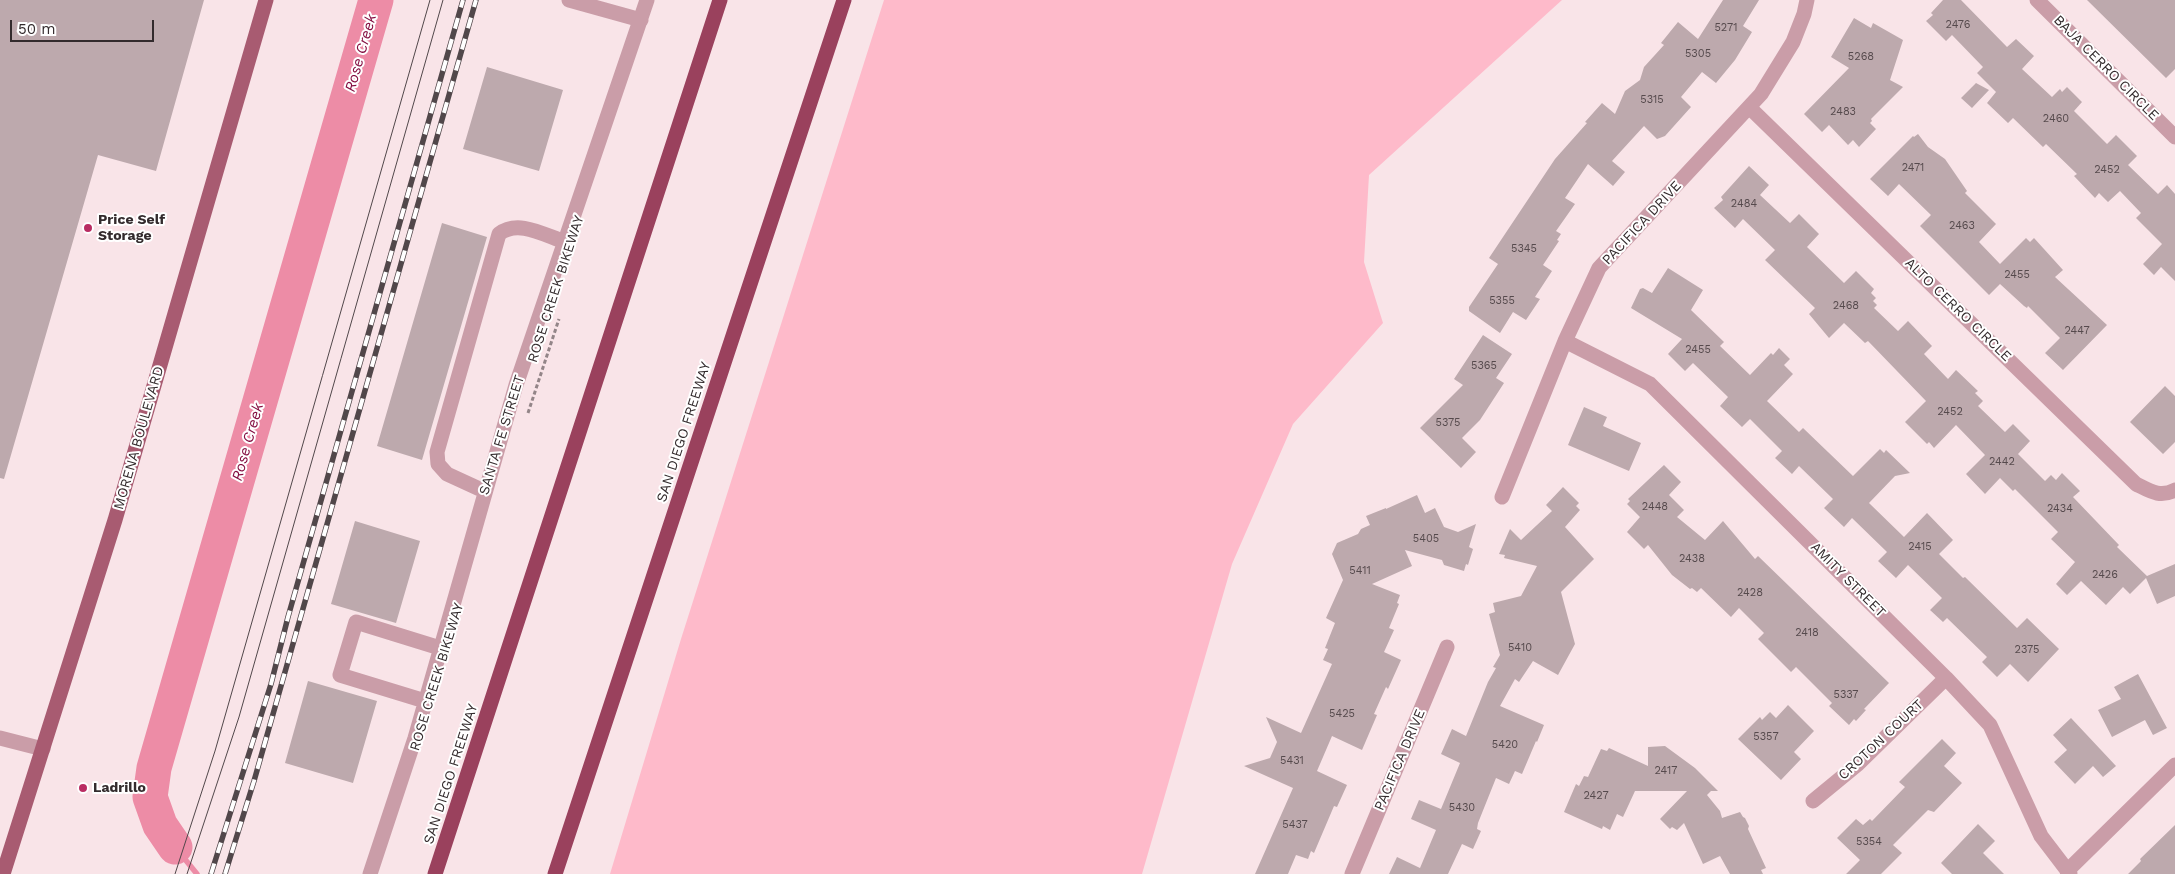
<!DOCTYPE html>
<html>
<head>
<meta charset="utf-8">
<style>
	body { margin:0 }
	#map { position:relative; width:2175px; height:874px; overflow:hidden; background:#f9e4e8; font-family:"Work Sans",sans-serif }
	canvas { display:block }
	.scale { position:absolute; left:10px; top:20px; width:144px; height:22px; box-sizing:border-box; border:2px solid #332b2d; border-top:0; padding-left:6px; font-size:15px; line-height:18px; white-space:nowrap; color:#332b2d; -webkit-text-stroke:4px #fff; paint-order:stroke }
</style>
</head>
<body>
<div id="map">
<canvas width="2175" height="874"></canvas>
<div class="scale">50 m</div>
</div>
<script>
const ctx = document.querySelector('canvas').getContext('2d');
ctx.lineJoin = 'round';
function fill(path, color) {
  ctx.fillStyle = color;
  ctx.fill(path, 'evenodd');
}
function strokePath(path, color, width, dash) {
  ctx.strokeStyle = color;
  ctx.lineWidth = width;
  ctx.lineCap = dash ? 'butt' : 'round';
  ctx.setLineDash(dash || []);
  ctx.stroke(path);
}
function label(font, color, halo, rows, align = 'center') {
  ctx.font = font + ' "Work Sans",sans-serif';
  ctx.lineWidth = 4;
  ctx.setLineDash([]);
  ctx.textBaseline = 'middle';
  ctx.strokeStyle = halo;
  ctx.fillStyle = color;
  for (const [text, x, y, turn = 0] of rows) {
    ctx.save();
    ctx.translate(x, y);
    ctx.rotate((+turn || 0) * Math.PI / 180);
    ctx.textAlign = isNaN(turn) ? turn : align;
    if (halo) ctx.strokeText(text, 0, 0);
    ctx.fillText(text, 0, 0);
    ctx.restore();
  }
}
fill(new Path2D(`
	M 884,0 L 1562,0 L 1369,175 L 1364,262 L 1383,323 L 1293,424 L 1232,564 L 1142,874 L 610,874 L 681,639 Z`), '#febaca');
strokePath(new Path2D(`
	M 175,847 L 197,874`), '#ed8ca6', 5.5);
strokePath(new Path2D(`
	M 175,847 L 160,825 L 150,797 L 154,768 L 376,0`), '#ed8ca6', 35);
fill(new Path2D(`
	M 0,0 L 204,0 L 156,171 L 98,155 L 4,479 L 0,478 Z
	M 1723,0 L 1759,0 L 1743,26 L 1752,32 L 1735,60 L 1716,83 L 1702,72 L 1681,97 L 1691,107 L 1665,136 L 1657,139 L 1644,126 L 1612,161 L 1625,172 L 1613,186 L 1588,164 L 1565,198 L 1575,204 L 1556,231 L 1561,234 L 1557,240 L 1559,241 L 1543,265 L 1552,271 L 1535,297 L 1540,299 L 1526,320 L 1513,312 L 1500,333 L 1469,311 L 1469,307 L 1498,264 L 1489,258 L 1555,159 L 1587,123 L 1585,122 L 1602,103 L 1615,114 L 1625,91 L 1640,80 L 1644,67 L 1664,45 L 1661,43 L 1678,22 L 1698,39 Z
	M 1943,0 L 1961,0 L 2007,47 L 2016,39 L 2034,56 L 2022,69 L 2052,97 L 2060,89 L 2062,92 L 2067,87 L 2082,102 L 2074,111 L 2107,144 L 2116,135 L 2137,156 L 2128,165 L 2158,194 L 2167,185 L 2175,194 L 2175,281 L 2161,267 L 2154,275 L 2143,264 L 2162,244 L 2136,218 L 2141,213 L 2120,191 L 2108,202 L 2099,193 L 2095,198 L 2074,176 L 2077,174 L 2046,144 L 2043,147 L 2013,118 L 2008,123 L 1987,103 L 1996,92 L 1977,73 L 1983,67 L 1952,35 L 1946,41 L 1926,21 L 1933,15 L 1931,13 Z
	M 2087,0 L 2175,0 L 2175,69 L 2166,78 Z
	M 1854,18 L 1871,28 L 1873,23 L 1903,40 L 1890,80 L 1903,87 L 1871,119 L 1872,121 L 1870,123 L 1876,129 L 1859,147 L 1853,140 L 1848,145 L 1829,125 L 1822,132 L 1804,114 L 1849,68 L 1831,57 Z
	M 487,67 L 563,90 L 539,171 L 463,149 Z
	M 1976,83 L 1989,90 L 1972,108 L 1961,98 Z
	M 1918,134 L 1928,147 L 1945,159 L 1967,191 L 1965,193 L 1996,224 L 1979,242 L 2000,264 L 2026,238 L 2030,242 L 2034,238 L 2063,270 L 2055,277 L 2107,325 L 2063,370 L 2045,353 L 2060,338 L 2028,306 L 2027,308 L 2024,306 L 2000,284 L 1989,295 L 1920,226 L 1931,215 L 1899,184 L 1888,196 L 1870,179 L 1913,136 L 1914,137 Z
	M 1749,166 L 1769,185 L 1760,195 L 1790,223 L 1799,214 L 1819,234 L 1807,247 L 1844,283 L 1856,271 L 1874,289 L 1871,293 L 1876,298 L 1873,301 L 1877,305 L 1874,308 L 1898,331 L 1908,321 L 1932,346 L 1924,354 L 1948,379 L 1956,370 L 1978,391 L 1975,393 L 1983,401 L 1978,406 L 2005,432 L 2013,424 L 2030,441 L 2018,454 L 2045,481 L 2051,475 L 2056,480 L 2062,473 L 2080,491 L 2073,497 L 2119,545 L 2117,547 L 2147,576 L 2175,564 L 2175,596 L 2157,604 L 2146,578 L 2130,594 L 2123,587 L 2106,605 L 2081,581 L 2067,595 L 2056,584 L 2075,562 L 2051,539 L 2058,532 L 2015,489 L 2013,491 L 2000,478 L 1985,494 L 1966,474 L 1985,455 L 1956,425 L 1934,448 L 1929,442 L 1927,444 L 1905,422 L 1926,401 L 1868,341 L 1865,343 L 1844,323 L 1829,338 L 1809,314 L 1815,308 L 1765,260 L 1775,250 L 1743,219 L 1735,228 L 1714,208 L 1723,200 L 1721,197 Z
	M 442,223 L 487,237 L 422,460 L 377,446 Z
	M 1668,268 L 1703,290 L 1691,310 L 1724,342 L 1720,346 L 1750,375 L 1771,353 L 1773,355 L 1779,348 L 1790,359 L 1784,365 L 1793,374 L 1767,401 L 1799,432 L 1803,428 L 1853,476 L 1880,449 L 1884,453 L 1886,450 L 1910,473 L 1895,476 L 1869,503 L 1904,537 L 1927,513 L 1953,540 L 1939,554 L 1963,578 L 1965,577 L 2017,628 L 2027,618 L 2059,649 L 2028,682 L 2010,664 L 1997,677 L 1982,662 L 1987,657 L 1947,618 L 1943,622 L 1930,610 L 1942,598 L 1908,565 L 1896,578 L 1878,561 L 1887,552 L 1852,518 L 1844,527 L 1824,508 L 1833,499 L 1799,466 L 1792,474 L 1775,458 L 1782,451 L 1750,419 L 1742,427 L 1720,406 L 1728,397 L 1693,363 L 1685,371 L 1668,354 L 1682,339 L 1631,308 L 1640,289 L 1643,288 L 1652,293 Z
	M 1483,335 L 1512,354 L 1496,378 L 1504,383 L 1480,420 L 1462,438 L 1476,452 L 1461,468 L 1420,428 L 1463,385 L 1454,379 Z
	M 2165,386 L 2175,396 L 2175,442 L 2163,454 L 2130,422 Z
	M 1584,407 L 1607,417 L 1603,426 L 1641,443 L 1629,471 L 1568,445 Z
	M 1664,465 L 1681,482 L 1669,495 L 1684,510 L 1677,517 L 1705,540 L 1723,521 L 1755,559 L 1758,556 L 1889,683 L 1864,709 L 1866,710 L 1856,721 L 1854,719 L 1849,725 L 1829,706 L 1832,703 L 1796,667 L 1791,672 L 1758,639 L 1764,633 L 1739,608 L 1731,617 L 1701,588 L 1697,592 L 1692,588 L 1690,589 L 1672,575 L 1648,545 L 1644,549 L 1627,532 L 1640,517 L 1627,504 L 1630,501 L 1628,499 Z
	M 1563,487 L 1579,503 L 1576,506 L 1580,510 L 1565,527 L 1594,559 L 1561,592 L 1575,644 L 1558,675 L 1533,661 L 1519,682 L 1515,679 L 1500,706 L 1544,725 L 1537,742 L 1536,741 L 1522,774 L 1515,771 L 1509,784 L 1496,778 L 1478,823 L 1477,829 L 1481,831 L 1473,849 L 1462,844 L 1448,874 L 1389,874 L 1397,857 L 1420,868 L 1436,830 L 1411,819 L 1419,800 L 1441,809 L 1460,763 L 1441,754 L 1452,729 L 1466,736 L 1488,682 L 1496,668 L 1493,667 L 1500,655 L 1489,614 L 1495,612 L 1493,603 L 1521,596 L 1537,566 L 1504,558 L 1505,555 L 1499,554 L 1510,529 L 1521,540 L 1552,511 L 1546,505 Z
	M 1417,495 L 1425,513 L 1435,508 L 1444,527 L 1458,532 L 1476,524 L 1469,547 L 1473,549 L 1468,565 L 1466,564 L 1464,571 L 1444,565 L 1442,560 L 1405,550 L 1412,566 L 1372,584 L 1400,595 L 1397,603 L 1399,604 L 1389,628 L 1394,630 L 1384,652 L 1401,660 L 1388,689 L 1386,687 L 1374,714 L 1377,715 L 1362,750 L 1332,736 L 1317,771 L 1347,785 L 1337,807 L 1334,806 L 1314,853 L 1311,851 L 1308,859 L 1296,855 L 1288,874 L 1255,874 L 1293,788 L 1244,766 L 1270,758 L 1277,742 L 1266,717 L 1301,733 L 1332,664 L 1323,660 L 1328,649 L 1325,648 L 1335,623 L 1326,618 L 1343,580 L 1332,554 L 1337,543 L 1358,534 L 1361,529 L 1370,525 L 1366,516 L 1386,508 L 1386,509 Z
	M 355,521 L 420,541 L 396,623 L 331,604 Z
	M 2138,674 L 2167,728 L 2153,735 L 2145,720 L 2112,737 L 2098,710 L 2121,699 L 2114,687 Z
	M 308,681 L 377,701 L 353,783 L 285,763 Z
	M 1788,705 L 1814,731 L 1794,752 L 1801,759 L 1781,780 L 1738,739 L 1760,717 L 1762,720 L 1770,712 L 1776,718 Z
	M 2071,718 L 2116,766 L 2103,777 L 2093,766 L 2075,784 L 2054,762 L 2067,750 L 2053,735 Z
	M 1942,739 L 1956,753 L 1944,766 L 1962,783 L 1934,812 L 1928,810 L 1893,845 L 1902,853 L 1881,874 L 1846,874 L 1860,860 L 1837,838 L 1856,819 L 1863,825 L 1870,819 L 1872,821 L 1905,787 L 1899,782 Z
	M 1665,746 L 1695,768 L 1718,791 L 1711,791 L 1707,795 L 1720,811 L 1722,818 L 1740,812 L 1743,817 L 1745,818 L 1749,826 L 1748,829 L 1766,868 L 1761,870 L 1763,874 L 1730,874 L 1720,856 L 1703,864 L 1684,823 L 1677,830 L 1672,827 L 1670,829 L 1660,819 L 1687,791 L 1635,791 L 1623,817 L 1617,814 L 1610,830 L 1603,826 L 1602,829 L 1564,812 L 1576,784 L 1579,786 L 1584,776 L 1588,777 L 1601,749 L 1607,751 L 1609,748 L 1648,766 L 1648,747 Z
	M 1978,824 L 1995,841 L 1983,853 L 2004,874 L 1952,874 L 1941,863 Z
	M 2175,825 L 2175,874 L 2128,874 L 2141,861 L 2140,859 Z`), '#bda9ad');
strokePath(new Path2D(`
	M 528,413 L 559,319`), '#938588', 3, [4, 2.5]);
strokePath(new Path2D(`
	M 569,0 L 641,20
	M 2037,0 L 2175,137
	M 1749,107 L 2136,484 C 2150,491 2160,498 2175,490
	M 1565,341 L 1650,384 L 1946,678 L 1990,725 L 2041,836 L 2070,874
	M 484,491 L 447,474 L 438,464 L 437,452 L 499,234 C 518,219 544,235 565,242
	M 1502,497 L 1565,341 L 1599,268 L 1761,94 L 1793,42 L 1804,14 L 1807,0
	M 425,701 L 340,675 L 356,622 L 440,648
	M 0,738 L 43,749
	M 1813,801 L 1858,764 L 1946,678
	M 2067,871 L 2175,765
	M 370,874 L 415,738 L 516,385 L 647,0
	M 1352,874 L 1447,647`), '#ca9da8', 15);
strokePath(new Path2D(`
	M 3,874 L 115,520 L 266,0`), '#a85b71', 15);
strokePath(new Path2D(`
	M 435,874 L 720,0
	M 555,874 L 844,0`), '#9a415d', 15);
strokePath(new Path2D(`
	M 175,874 L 215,751 L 430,0
	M 187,874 L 239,717 L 443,0`), '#51474a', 1);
const rail = new Path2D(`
	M 211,874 L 271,684 L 288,617 L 463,0
	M 225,874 L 254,781 L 476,0`);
strokePath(rail, '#51474a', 5.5);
strokePath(rail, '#fff', 4, [11]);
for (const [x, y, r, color] of [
	[88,228,5,"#b92c62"],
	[83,788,5,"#b92c62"]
]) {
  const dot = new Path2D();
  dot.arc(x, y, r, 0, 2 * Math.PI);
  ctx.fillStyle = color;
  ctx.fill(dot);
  strokePath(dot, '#fff', 2);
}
label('11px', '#564a4d', null, [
	["2476",1958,25],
	["5271",1726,28],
	["5305",1698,54],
	["5268",1861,57],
	["5315",1652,100],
	["2483",1843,112],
	["2460",2056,119],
	["2471",1913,168],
	["2452",2107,170],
	["2484",1744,204],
	["2463",1962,226],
	["5345",1524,249],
	["2455",2017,275],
	["5355",1502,301],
	["2468",1846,306],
	["2447",2077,331],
	["2455",1698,350],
	["5365",1484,366],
	["2452",1950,412],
	["5375",1448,423],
	["2442",2002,462],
	["2448",1655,507],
	["2434",2060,509],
	["5405",1426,539],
	["2415",1920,547],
	["2438",1692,559],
	["5411",1360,571],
	["2426",2105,575],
	["2428",1750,593],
	["2418",1807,633],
	["5410",1520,648],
	["2375",2027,650],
	["5337",1846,695],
	["5425",1342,714],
	["5357",1766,737],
	["5420",1505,745],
	["5431",1292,761],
	["2417",1666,771],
	["2427",1596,796],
	["5430",1462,808],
	["5437",1295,825],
	["5354",1869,842]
]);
label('14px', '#332b2d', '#fff', [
	["BAJA CERRO CIRCLE",2106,68,45],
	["PACIFICA DRIVE",1642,223,-47],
	["ROSE CREEK BIKEWAY",556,289,-72],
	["ALTO CERRO CIRCLE",1958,310,44],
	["SAN DIEGO FREEWAY",684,432,-72],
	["SANTA FE STREET",502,435,-73],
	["MORENA BOULEVARD",139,438,-74],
	["AMITY STREET",1848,580,45],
	["ROSE CREEK BIKEWAY",437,677,-73],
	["CROTON COURT",1881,740,-43],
	["PACIFICA DRIVE",1400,760,-67],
	["SAN DIEGO FREEWAY",451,774,-72]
]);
label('bold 14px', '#332b2d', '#fff', [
	["Price Self",98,220],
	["Storage",98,236],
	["Ladrillo",93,788]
], 'left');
label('italic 15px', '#830d40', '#fff', [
	["Rose Creek",361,53,-74],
	["Rose Creek",248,442,-74]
]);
</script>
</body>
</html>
